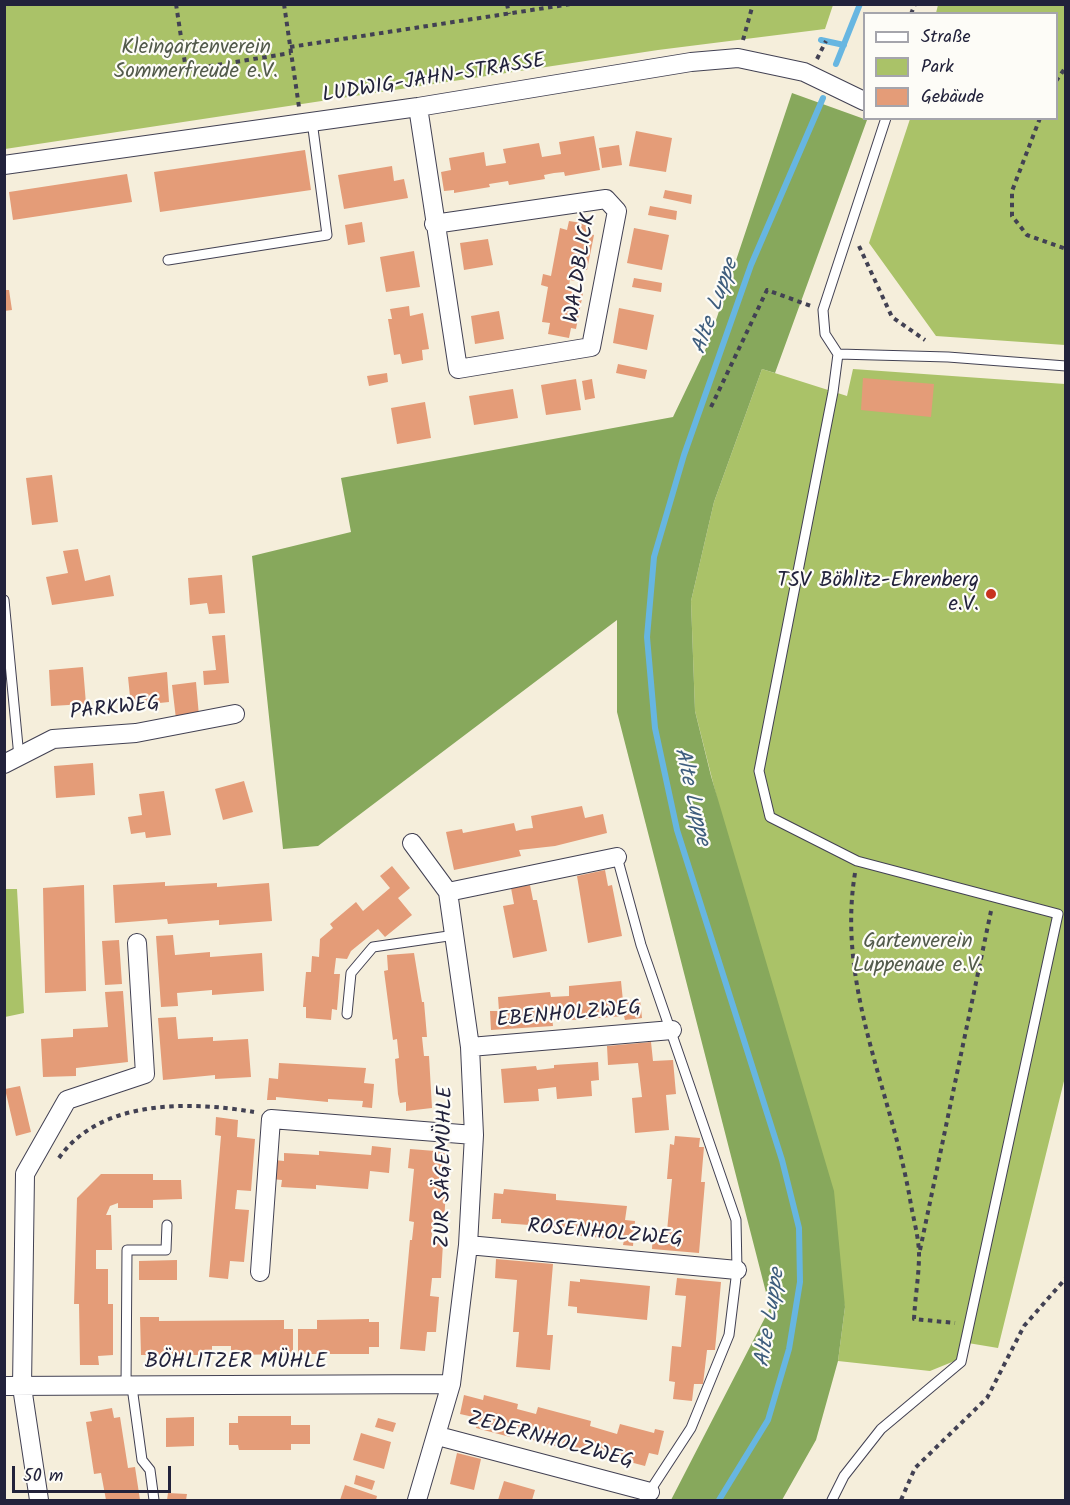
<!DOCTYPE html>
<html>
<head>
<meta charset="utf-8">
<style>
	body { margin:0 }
	#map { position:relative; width:1070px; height:1505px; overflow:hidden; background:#f5eedb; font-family:Kalam,sans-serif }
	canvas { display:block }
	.frame { position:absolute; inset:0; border:6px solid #22223b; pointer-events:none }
	.legend { position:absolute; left:863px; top:12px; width:195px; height:108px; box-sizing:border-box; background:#fdfcf7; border:2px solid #a5a5ac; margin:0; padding:8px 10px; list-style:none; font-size:18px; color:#22223b }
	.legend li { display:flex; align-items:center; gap:12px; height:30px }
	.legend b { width:30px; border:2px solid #a5a5ac }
	.scale { position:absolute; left:12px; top:1466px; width:159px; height:27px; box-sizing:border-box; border:3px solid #22223b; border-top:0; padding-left:8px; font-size:18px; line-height:21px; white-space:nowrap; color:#22223b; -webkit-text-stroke:4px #fdfcf7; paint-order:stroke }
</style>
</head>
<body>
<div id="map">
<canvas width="1070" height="1505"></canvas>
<div class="frame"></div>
<ul class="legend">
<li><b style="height:8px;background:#fff"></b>Straße</li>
<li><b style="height:16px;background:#aac268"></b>Park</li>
<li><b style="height:16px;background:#e49c78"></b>Gebäude</li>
</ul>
<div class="scale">50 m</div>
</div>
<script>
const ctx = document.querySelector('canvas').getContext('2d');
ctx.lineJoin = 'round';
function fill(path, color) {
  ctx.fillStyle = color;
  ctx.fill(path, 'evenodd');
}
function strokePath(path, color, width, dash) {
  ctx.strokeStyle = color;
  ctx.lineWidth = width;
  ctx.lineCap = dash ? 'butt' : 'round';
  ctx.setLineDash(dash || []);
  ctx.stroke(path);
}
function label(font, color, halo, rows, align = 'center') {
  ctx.font = font + ' Kalam,sans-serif';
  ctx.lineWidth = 4.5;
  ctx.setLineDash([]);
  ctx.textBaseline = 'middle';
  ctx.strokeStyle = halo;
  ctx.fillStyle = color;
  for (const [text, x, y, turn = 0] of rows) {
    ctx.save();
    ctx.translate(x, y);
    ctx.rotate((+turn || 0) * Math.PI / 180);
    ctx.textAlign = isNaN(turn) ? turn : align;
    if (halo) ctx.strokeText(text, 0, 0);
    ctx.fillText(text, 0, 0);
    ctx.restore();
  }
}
fill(new Path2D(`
	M 5,4 L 833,4 L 833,5 L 825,29 L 658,50 L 5,149 Z
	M 938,5 L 1065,5 L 1065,345 L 936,336 L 869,243 L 910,119 L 1056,118 L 1056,14 L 936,13 Z
	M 762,369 L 847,396 L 853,369 L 1065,384 L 1065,1077 L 998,1348 L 962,1342 L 957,1360 L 930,1371 L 838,1361 L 845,1307 L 695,711 L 691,601 L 714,502 Z
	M 5,889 L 17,889 L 24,1013 L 5,1017 Z`), '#aac268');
fill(new Path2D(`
	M 792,93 L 867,120 L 775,373 L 762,369 L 714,502 L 691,601 L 695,711 L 711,776 L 834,1191 L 845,1307 L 838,1361 L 816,1440 L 782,1500 L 671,1500 L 770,1308 L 617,712 L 617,620 L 318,846 L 283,849 L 252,556 L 351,532 L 341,478 L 673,417 L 708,344 Z`), '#87a85c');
strokePath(new Path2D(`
	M 821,40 L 844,45
	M 836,64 L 860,4
	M 719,1500 L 768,1420 L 789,1349 L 800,1282 L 799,1228 L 782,1160 L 677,830 L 655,728 L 647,637 L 654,557 L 684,455 L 751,265 L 823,98`), '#67b6e1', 6);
fill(new Path2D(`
	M 636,131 L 672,138 L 666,172 L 629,166 Z
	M 594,136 L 600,170 L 565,176 L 564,172 L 554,173 L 544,175 L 545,179 L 509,185 L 508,181 L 489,184 L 490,187 L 454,193 L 454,190 L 444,191 L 441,172 L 451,170 L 449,158 L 484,152 L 486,166 L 506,163 L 503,149 L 539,143 L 542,157 L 561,154 L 559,142 Z
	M 619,145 L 622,165 L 602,168 L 599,148 Z
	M 305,150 L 311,190 L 160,212 L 154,172 Z
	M 392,166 L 394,181 L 404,179 L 408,198 L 344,209 L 338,175 Z
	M 127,174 L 132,202 L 13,220 L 9,192 Z
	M 665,190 L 692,195 L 691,204 L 663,198 Z
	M 650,206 L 677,211 L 676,220 L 648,215 Z
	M 569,221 L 588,224 L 586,233 L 594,235 L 587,270 L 579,269 L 577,281 L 570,280 L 568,290 L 583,293 L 576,329 L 571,328 L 569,338 L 548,334 L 550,323 L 542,322 L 548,287 L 541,285 L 543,274 L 551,276 L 560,228 L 567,230 Z
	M 362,222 L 365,242 L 348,245 L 345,225 Z
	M 634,228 L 669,235 L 662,270 L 627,263 Z
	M 488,239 L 493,265 L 464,270 L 460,243 Z
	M 414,251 L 420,287 L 386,292 L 380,257 Z
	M 634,278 L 662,283 L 661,292 L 632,287 Z
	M 4,290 L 9,290 L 12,310 L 4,311 Z
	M 409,306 L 410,316 L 423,313 L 429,349 L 422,350 L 423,360 L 402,364 L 400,354 L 394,355 L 388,319 L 392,319 L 390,309 Z
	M 619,308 L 654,315 L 647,350 L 613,343 Z
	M 499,311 L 504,339 L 475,344 L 471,316 Z
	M 618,364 L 647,370 L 645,379 L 616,373 Z
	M 387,373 L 388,382 L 369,386 L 367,376 Z
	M 863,378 L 934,384 L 931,417 L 861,410 Z
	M 576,379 L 581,410 L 546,415 L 541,385 Z
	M 592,379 L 595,398 L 585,400 L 582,381 Z
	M 513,389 L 518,418 L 474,425 L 469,396 Z
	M 425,402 L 431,438 L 397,444 L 391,408 Z
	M 52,475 L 58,522 L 32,525 L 26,478 Z
	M 78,549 L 85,581 L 110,575 L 114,596 L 52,605 L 46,577 L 68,573 L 63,551 Z
	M 222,575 L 225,613 L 209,614 L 207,603 L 190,605 L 188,578 Z
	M 225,635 L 229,683 L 204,685 L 203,671 L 216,670 L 212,636 Z
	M 83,667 L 86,704 L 51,706 L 49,670 Z
	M 167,672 L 169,702 L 131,706 L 128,677 Z
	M 196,682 L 199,716 L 176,719 L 172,685 Z
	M 93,763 L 95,795 L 56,798 L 54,766 Z
	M 244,781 L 253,812 L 223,820 L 215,789 Z
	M 164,791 L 171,835 L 146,838 L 145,832 L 131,834 L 128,817 L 142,815 L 139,794 Z
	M 582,806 L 585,818 L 603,814 L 607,833 L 555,846 L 519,850 L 521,856 L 454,870 L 446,832 L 462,829 L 463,833 L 514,823 L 516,831 L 524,829 L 533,828 L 531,816 Z
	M 392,866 L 410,888 L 398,898 L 412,915 L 385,937 L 378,929 L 351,951 L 347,959 L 336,958 L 334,974 L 340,974 L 337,1010 L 332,1009 L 331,1020 L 306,1018 L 306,1007 L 303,1007 L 306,972 L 311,972 L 312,956 L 319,957 L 320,939 L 333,928 L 330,924 L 356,902 L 363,911 L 390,888 L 380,876 Z
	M 605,870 L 608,886 L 612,885 L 622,936 L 588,943 L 577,876 Z
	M 165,882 L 165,886 L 217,883 L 217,887 L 269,883 L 272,921 L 219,925 L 219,920 L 168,924 L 167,919 L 115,923 L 113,885 Z
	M 84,885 L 86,991 L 45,993 L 43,888 Z
	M 530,885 L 533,900 L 537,900 L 547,951 L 513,958 L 503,906 L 514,904 L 511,888 Z
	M 173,935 L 175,955 L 210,952 L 210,957 L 262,953 L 264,991 L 212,995 L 212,990 L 177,993 L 178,1006 L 161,1007 L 156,936 Z
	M 119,940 L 122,984 L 105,985 L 102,941 Z
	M 414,953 L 422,1002 L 424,1002 L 427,1037 L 422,1037 L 424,1056 L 429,1056 L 432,1108 L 406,1111 L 406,1102 L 400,1103 L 398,1094 L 395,1059 L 399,1058 L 397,1039 L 393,1040 L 384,971 L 388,970 L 387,955 Z
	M 621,981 L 623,1001 L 640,999 L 642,1018 L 625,1020 L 624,1016 L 572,1020 L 571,1015 L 552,1017 L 553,1026 L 491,1030 L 490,1011 L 499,1011 L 498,997 L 550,992 L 551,997 L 569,996 L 569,986 Z
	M 123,991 L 128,1062 L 76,1068 L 76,1076 L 43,1077 L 41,1039 L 73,1037 L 73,1029 L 108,1027 L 105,992 Z
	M 176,1017 L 178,1039 L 213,1037 L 213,1041 L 248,1039 L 251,1077 L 215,1079 L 215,1075 L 163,1080 L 158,1018 Z
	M 651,1042 L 653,1061 L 673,1060 L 676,1094 L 666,1095 L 669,1130 L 635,1133 L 632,1098 L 642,1097 L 638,1063 L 608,1065 L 607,1046 Z
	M 598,1062 L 599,1080 L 591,1081 L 592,1096 L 557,1099 L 556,1087 L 538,1089 L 539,1101 L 504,1103 L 501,1069 L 536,1066 L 537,1070 L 554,1068 L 554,1065 Z
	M 279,1063 L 366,1068 L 364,1083 L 374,1084 L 372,1108 L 362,1107 L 363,1101 L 328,1099 L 328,1102 L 276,1097 L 276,1100 L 267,1100 L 269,1078 L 278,1079 Z
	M 20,1086 L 31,1132 L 16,1136 L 5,1089 Z
	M 216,1117 L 238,1120 L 237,1137 L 255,1139 L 251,1191 L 237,1190 L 235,1209 L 249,1210 L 244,1262 L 230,1261 L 228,1279 L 209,1277 L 221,1136 L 215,1135 Z
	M 675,1136 L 700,1138 L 699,1147 L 704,1147 L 701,1182 L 705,1182 L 699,1253 L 652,1249 L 653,1230 L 667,1231 L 672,1179 L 667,1179 L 670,1144 L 674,1145 Z
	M 372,1146 L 391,1148 L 389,1173 L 370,1171 L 368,1189 L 316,1185 L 316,1189 L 281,1187 L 282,1180 L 272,1179 L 274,1160 L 284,1161 L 284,1153 L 319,1155 L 319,1151 L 371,1155 Z
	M 410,1149 L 448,1152 L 444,1224 L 433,1223 L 431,1242 L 443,1243 L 441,1278 L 432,1278 L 430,1296 L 439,1297 L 436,1332 L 427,1332 L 425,1351 L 400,1349 L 410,1240 L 412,1240 L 414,1222 L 409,1221 L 414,1169 L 408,1168 Z
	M 101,1174 L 153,1174 L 153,1180 L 181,1180 L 182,1199 L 153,1200 L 153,1208 L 118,1208 L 118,1203 L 110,1206 L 106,1215 L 111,1215 L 112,1250 L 96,1250 L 96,1269 L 108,1269 L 108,1304 L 113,1304 L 113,1355 L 98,1356 L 99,1365 L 80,1365 L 79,1304 L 74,1304 L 77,1198 Z
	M 504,1189 L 556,1194 L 556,1200 L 627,1206 L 625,1220 L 635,1221 L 633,1246 L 623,1245 L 624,1240 L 571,1235 L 572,1228 L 501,1223 L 501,1219 L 492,1219 L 494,1193 L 503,1194 Z
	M 496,1259 L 553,1264 L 547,1335 L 553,1335 L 550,1370 L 516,1367 L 519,1332 L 513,1332 L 517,1280 L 495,1278 Z
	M 177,1260 L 177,1280 L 139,1280 L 139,1261 Z
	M 677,1278 L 721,1282 L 715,1350 L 707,1350 L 703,1384 L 694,1384 L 692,1401 L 673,1399 L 675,1382 L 669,1381 L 672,1346 L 681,1347 L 686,1296 L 675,1295 Z
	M 580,1279 L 650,1286 L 647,1320 L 577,1313 L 577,1307 L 568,1306 L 570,1281 L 580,1282 Z
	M 140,1317 L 159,1317 L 159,1321 L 284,1320 L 284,1329 L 293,1329 L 293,1354 L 231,1355 L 231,1346 L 212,1346 L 212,1355 L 141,1355 Z
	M 369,1319 L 369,1322 L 379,1322 L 379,1347 L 369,1347 L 369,1354 L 298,1354 L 298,1329 L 317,1329 L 317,1320 Z
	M 464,1395 L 483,1400 L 484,1395 L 518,1404 L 517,1409 L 536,1414 L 538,1407 L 591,1421 L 590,1426 L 617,1434 L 620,1424 L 654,1433 L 655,1429 L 664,1431 L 658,1455 L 649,1453 L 645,1466 L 611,1457 L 612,1452 L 585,1445 L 582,1453 L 529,1439 L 531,1432 L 512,1427 L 510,1437 L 476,1428 L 478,1418 L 460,1414 Z
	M 112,1408 L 114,1418 L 120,1417 L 128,1468 L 135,1467 L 140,1500 L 106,1500 L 101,1473 L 94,1474 L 86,1422 L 92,1421 L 90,1412 Z
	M 238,1416 L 291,1416 L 291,1425 L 310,1425 L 310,1444 L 291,1444 L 291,1450 L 239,1450 L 238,1445 L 229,1445 L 229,1423 L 238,1423 Z
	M 194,1417 L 194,1446 L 166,1447 L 166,1418 Z
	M 378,1418 L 396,1423 L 393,1432 L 375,1427 Z
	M 361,1433 L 391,1442 L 384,1469 L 353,1460 Z
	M 457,1453 L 481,1459 L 474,1490 L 450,1484 Z
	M 356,1475 L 375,1481 L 372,1490 L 354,1484 Z
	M 504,1481 L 535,1490 L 532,1500 L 498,1500 Z
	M 345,1485 L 377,1496 L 376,1500 L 340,1500 Z
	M 168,1493 L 187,1494 L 186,1500 L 167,1500 Z`), '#e49c78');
const service = new Path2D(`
	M 168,260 L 327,235 L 312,121
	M 838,354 L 948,357 L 1066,366
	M 4,600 L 19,757
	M 617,857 L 641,945 L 736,1220 L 737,1270 L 729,1335 L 691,1428 L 644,1500
	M 347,1014 L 351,973 L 373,947 L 455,935
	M 126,1387 L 127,1250 L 166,1250 L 167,1225
	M 132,1387 L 142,1460 L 150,1470 L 154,1500
	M 832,1500 L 844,1476 L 881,1429 L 961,1362 L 1058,914 L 857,861 L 770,817 L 759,771 L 833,392 L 838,354 L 825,334 L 823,310 L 886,118`);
const minor = new Path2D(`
	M 418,107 L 458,369 L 591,347 L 617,211 L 606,199 L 434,224
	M 4,165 L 418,107 L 691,62 L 738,58 L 804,72 L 864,101
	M 4,764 L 53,739 L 136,733 L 235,714
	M 412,843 L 448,892 L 470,1047 L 474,1135 L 468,1245 L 451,1384 L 417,1500
	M 448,892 L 617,857
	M 470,1047 L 672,1030
	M 468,1245 L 737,1270
	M 260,1272 L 271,1119 L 474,1135
	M 4,1386 L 451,1384
	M 438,1436 L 650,1492
	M 39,1500 L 22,1387 L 25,1174 L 67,1100 L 145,1074 L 137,943`);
strokePath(service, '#424153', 11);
strokePath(minor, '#424153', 20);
strokePath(new Path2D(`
	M 176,4 L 186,70 L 291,53
	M 284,4 L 299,107
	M 507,4 L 509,14
	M 911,14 L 915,4
	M 743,40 L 753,4
	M 290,47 L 571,4
	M 817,59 L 826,41
	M 1056,81 L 1066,67
	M 1040,118 L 1012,191 L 1012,216 L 1027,235 L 1066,249
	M 859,246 L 892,317 L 925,340
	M 711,407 L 767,290 L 811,306
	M 855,873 C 836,988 893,1094 911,1205 C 914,1221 919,1239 919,1255 C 919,1276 915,1298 914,1319 L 955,1323
	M 59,1158 C 100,1099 190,1101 254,1112
	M 920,1250 L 991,911
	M 901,1500 L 915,1468 L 987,1398 L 1024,1326 L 1066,1278`), '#424153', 4, [4.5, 4.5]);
strokePath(service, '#fff', 9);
strokePath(minor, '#fff', 18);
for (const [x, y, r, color] of [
	[991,594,6,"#c8321e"]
]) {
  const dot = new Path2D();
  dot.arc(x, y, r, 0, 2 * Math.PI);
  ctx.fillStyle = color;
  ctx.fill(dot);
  strokePath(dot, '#fdfcf7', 2);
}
label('21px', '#525a4b', '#fdfcf7', [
	["Kleingartenverein",196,49],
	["Sommerfreude e.V.",196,73],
	["Gartenverein",918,943],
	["Luppenaue e.V.",918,967]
]);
label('21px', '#22223b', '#fdfcf7', [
	["LUDWIG-JAHN-STRASSE",434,80,-9],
	["WALDBLICK",582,268,-81],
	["PARKWEG",115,710,-6],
	["EBENHOLZWEG",569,1016,-5],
	["ZUR SÄGEMÜHLE",446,1167,-89],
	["ROSENHOLZWEG",605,1235,5],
	["BÖHLITZER MÜHLE",236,1363],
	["ZEDERNHOLZWEG",550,1442,15]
]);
label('21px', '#22223b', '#fdfcf7', [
	["TSV Böhlitz-Ehrenberg",979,582],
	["e.V.",979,606]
], 'right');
label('italic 22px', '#3e5d7d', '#fdfcf7', [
	["Alte Luppe",717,307,-70],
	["Alte Luppe",690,797,77],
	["Alte Luppe",772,1318,-81]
]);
</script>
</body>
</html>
